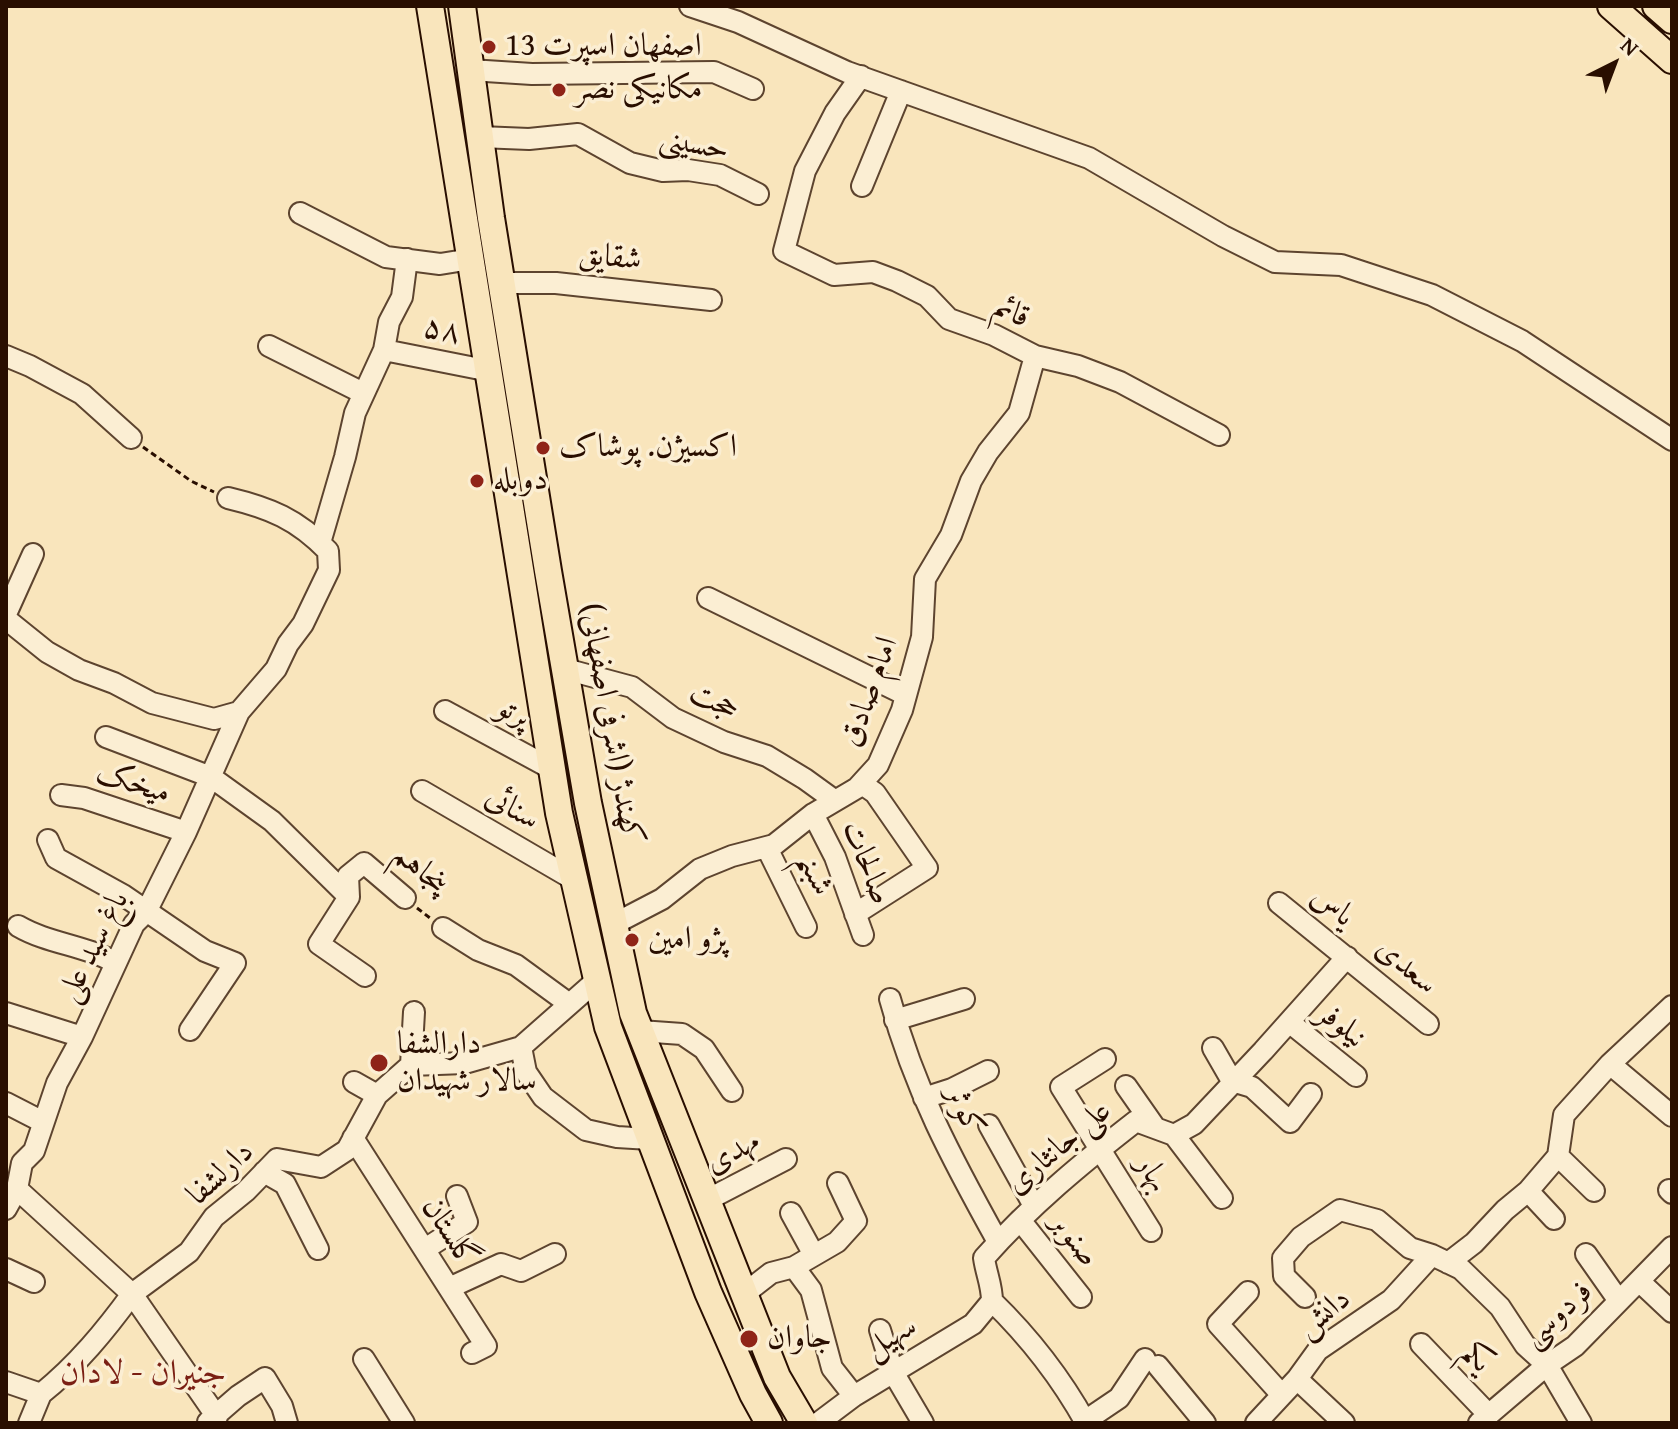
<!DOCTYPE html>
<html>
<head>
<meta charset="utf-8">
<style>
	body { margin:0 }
	#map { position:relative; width:1678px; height:1429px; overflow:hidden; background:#f9e5bc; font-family:"Gentium Book Plus",serif }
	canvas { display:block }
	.frame { position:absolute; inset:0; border:8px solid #290e00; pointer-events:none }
	.north { position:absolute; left:1574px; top:24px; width:80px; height:80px; -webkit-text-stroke:6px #fbeed3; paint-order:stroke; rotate:42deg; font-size:22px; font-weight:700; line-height:32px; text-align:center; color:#290e00 }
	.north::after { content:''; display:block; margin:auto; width:28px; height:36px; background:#290e00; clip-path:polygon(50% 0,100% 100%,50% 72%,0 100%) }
</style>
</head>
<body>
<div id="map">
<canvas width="1678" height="1429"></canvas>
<div class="frame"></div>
<div class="north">N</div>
</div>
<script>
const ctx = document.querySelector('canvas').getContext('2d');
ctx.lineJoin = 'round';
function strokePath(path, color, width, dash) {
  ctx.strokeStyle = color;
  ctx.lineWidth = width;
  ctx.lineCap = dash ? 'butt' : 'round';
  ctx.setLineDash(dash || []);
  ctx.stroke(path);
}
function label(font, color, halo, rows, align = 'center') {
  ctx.font = font + ' "Gentium Book Plus",Amiri,serif';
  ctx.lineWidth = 7;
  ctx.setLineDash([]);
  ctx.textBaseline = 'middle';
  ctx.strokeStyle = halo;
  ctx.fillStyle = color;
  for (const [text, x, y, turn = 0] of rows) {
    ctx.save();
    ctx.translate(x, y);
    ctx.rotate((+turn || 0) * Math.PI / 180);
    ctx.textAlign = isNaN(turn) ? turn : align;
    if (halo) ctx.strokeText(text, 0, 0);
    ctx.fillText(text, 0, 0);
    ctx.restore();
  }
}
const minor = new Path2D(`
	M 690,6 L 738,22 L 847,72 L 1089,158 L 1223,236 L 1275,262 L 1341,265 L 1432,295 L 1522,341 L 1672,440
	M 470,70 L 532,74 L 714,72 L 753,89
	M 861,76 L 835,113 L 805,171 L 784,251 L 834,275 L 873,272 L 897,281 L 927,296 L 949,319 L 994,335 L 1035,356 L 1078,366 L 1120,382 L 1219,435
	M 480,137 L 529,139 L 578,134 L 630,163 L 663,171 L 688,170 L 720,175 L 758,194
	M 862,186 L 901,91
	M 300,213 L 386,257 L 440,264 L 471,259
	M 502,283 L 556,283 L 711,300
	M 269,346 L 363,393
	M 384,350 L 490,371
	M 6,356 L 30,366 L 82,394 L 131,438
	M 320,543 L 345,457 L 355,413 L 384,350 L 389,322 L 402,297 L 407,259
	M 708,598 L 906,695
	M 6,614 L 33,554
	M 6,619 L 47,652 L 79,670 L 114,683 L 152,703 L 214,719 L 239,712 L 276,669 L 288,644 L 303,624 L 329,570 L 328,551 C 297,519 270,508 228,498
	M 565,669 L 632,687 L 673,718 L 724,742 L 767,756 L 805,779 L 834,800
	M 445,711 L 552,769
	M 106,737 L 211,777 L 272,821 L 349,897
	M 422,791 L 573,879
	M 61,795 L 84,798 L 186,832
	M 813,814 L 835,857 L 863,935
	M 48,840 L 56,858 L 123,895 L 205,951 L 235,963 L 190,1030
	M 767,848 L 806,927
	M 1279,903 L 1428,1024
	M 855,914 L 927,868 L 875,793 L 862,784
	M 614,924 L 662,899 L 700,869 L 732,856 L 774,845 L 813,814 L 857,788 L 878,765 L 902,710 L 922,637 L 925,579 L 951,535 L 971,481 L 988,452 L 1019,413 L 1035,356
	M 18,926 C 49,944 85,945 116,963
	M 443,928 L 478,950 L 516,965 L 568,1003
	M 365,976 L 319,944 L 349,897 L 348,876 L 364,863 L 405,898
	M 890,999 C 914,1089 953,1161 998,1242
	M 6,1013 L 82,1037
	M 895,1020 L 964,999
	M 1289,1022 L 1356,1076
	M 640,1031 L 682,1034 L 704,1049 L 732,1091
	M 521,1047 L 526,1072 L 543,1097 L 586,1130 L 617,1137 L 650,1139
	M 1213,1048 L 1232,1081 L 1252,1087 L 1290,1122 L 1311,1094
	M 1105,1059 L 1061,1087 L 1151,1231
	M 1610,1064 L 1672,1116
	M 411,1065 L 414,1012
	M 354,1082 L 377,1095
	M 1126,1086 L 1154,1126
	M 924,1098 L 952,1089 L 988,1071
	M 6,1103 L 43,1122
	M 989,1125 L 1034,1206
	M 1174,1135 L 1222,1198
	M 353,1138 L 486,1346 L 472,1353
	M 1558,1156 L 1594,1191
	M 264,1172 L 285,1184 L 318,1249
	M 17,1189 L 132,1294 L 189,1252 L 214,1217 L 246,1191 L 277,1159 L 321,1167 L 347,1150 L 377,1095 L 411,1065 L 465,1063 L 521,1047 L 597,980
	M 1669,1190 L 1672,1193
	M 1528,1191 L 1554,1219
	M 707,1200 L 786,1159
	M 6,1209 L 17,1189 L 22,1163 L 34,1151 L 57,1083 L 82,1037 L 134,924 L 146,912 L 186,832 L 239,712
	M 791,1213 L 814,1255
	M 1020,1220 L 1081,1297
	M 425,1249 L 467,1222 L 457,1196
	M 1586,1254 L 1619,1301
	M 1448,1263 L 1474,1243 L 1505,1210 L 1528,1191 L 1558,1156 L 1564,1115 L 1610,1064 L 1672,1006
	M 794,1267 L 811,1290 L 832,1368 L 854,1396
	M 6,1269 L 34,1282
	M 1639,1281 L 1672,1312
	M 449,1288 L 501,1264 L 521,1271 L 555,1254
	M 1248,1292 L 1218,1324 L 1281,1394
	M 744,1294 L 771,1273 L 794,1267 L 837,1242 L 856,1221 L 838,1183
	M 1305,1297 L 1284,1276 L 1283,1258 L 1301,1237 L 1340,1210 L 1377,1220 L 1410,1248 L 1432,1255 L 1461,1269 L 1500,1307 L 1525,1345 L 1547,1365 L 1581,1423
	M 992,1301 C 992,1285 986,1273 984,1258 C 1030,1206 1082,1163 1136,1121 L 1174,1135 L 1194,1124 L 1263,1051 L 1347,957
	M 992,1301 C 1029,1337 1061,1378 1086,1423
	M 880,1330 L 893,1372 L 923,1423
	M 1421,1344 L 1488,1414
	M 364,1359 L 404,1423
	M 1158,1366 L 1205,1423
	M 1297,1379 L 1344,1423
	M 6,1382 L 41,1394 L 29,1423
	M 41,1394 C 77,1365 105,1331 132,1294 L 217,1417
	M 1085,1421 L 1119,1398 L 1145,1359
	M 208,1422 L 238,1396 L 265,1378 L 282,1406 L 287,1423
	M 818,1423 L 854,1396 L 973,1324 L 992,1301
	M 1256,1423 L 1297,1379 L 1318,1350 L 1391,1300 L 1432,1255
	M 1479,1423 L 1547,1365 L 1575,1346 L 1672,1247`);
const major = new Path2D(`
	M 430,6 L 559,813 L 608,1027 L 708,1292 L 753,1394 L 769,1423
	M 462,6 L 491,218 L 548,571 L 588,803 L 633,1013 L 777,1377 L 804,1423
	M 1611,6 L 1672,60
	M 1656,6 L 1672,20`);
strokePath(minor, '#5d442f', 24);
strokePath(major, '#290e00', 30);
strokePath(new Path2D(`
	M 143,447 L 191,481 L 214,492
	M 417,908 L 430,918`), '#290e00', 3, [6, 4]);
strokePath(minor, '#fbeed3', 20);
strokePath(major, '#f9e5bc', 26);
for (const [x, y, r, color] of [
	[489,47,8,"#8f2418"],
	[559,90,8,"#8f2418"],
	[543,448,8,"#8f2418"],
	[477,481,8,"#8f2418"],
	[632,940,8,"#8f2418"],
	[379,1063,10,"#8f2418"],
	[749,1339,10,"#8f2418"]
]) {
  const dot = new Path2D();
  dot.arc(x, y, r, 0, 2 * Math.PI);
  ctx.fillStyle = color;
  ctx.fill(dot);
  strokePath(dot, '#fbeed3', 3);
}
label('32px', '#290e00', '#fbeed3', [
	["اصفهان اسپرت 13",505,47],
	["مکانیکی نصر",575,90],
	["اکسیژن. پوشاک",559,448],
	["دوبله",493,481],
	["پژو امین",648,940],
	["دارالشفا",397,1045],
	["سالار شهیدان",397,1082],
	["جاوان",767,1339]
], 'left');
label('32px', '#290e00', '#fbeed3', [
	["حسینی",694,145,11],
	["شقایق",610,258,6],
	["قائم",1011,313,24],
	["۵۸",442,331,11],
	["امام صادق",870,692,-70],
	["حجت",714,702,25],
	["پرتو",513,713,28],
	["کهندژ (اشرفی اصفهانی)",610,724,80],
	["میخک",133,784,17],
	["سنائی",512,809,30],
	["صالحات",866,863,68],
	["پنجاهم",420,870,40],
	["شبنم",814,874,64],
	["یاس",1332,907,38],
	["باغ سید علی",94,947,-63],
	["سعدی",1406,967,40],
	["نیلوفر",1341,1026,38],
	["کوثر",964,1111,65],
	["علی جانثاری",1059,1148,-40],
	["مهدی",733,1153,-28],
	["دارلشفا",221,1174,-43],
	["بهار",1152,1174,59],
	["گلستان",449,1233,57],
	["صنوبر",1074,1240,52],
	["دانش",1324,1314,-39],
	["فردوسی",1558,1315,-42],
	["سهیل",891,1338,-31],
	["یکم",1476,1358,46]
]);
label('34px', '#7a1f14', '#fbeed3', [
	["جنیران - لادان",143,1374]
]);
</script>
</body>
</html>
